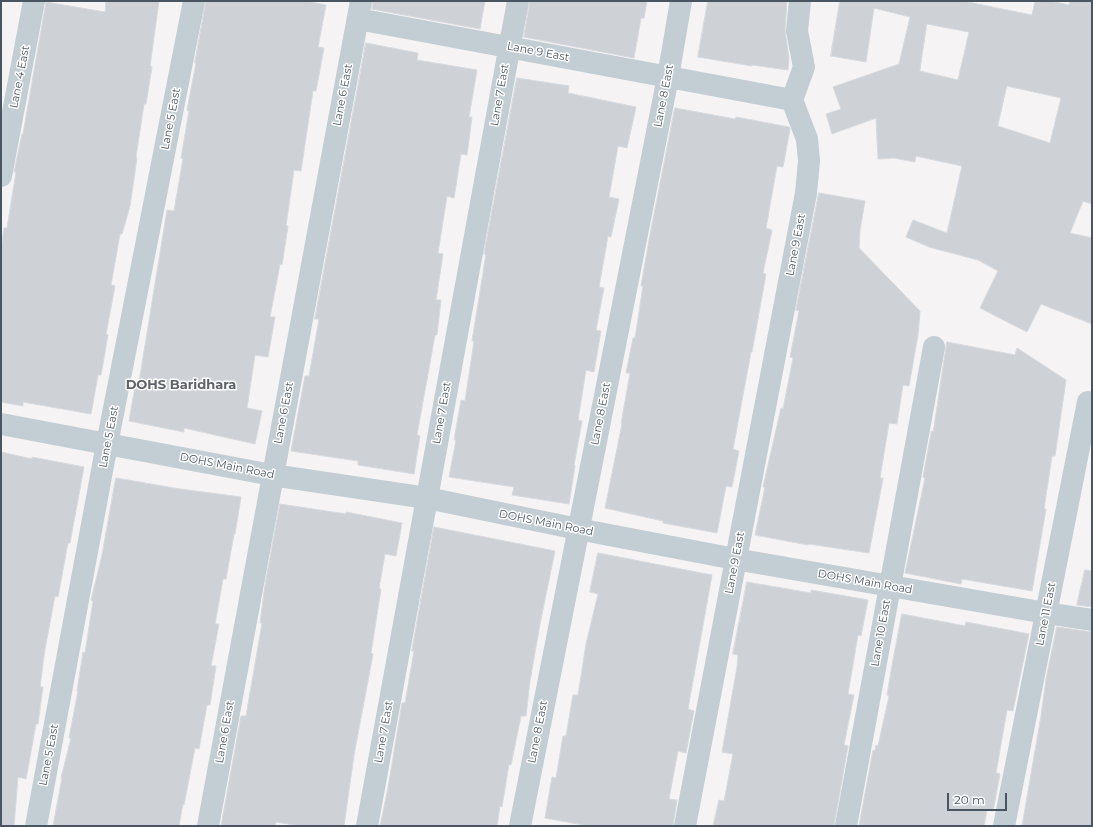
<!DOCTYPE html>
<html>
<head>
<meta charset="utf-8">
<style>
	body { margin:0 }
	#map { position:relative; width:1093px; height:827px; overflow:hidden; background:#f5f3f3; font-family:Montserrat,sans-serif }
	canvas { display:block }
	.frame { position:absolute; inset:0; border:2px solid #495661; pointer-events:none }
	.scale { position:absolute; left:947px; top:793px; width:60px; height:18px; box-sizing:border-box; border:2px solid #495661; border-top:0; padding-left:5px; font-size:12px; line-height:14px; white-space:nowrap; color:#495661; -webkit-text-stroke:3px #fff; paint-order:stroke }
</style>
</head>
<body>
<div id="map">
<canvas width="1093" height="827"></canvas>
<div class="frame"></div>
<div class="scale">20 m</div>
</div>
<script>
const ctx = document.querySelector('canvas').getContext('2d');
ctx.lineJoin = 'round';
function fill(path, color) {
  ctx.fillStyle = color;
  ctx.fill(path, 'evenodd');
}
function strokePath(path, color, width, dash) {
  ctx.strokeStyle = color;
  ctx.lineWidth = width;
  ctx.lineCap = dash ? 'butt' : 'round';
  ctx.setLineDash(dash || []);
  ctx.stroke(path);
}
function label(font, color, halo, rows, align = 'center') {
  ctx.font = font + ' Montserrat,sans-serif';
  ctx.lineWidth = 3;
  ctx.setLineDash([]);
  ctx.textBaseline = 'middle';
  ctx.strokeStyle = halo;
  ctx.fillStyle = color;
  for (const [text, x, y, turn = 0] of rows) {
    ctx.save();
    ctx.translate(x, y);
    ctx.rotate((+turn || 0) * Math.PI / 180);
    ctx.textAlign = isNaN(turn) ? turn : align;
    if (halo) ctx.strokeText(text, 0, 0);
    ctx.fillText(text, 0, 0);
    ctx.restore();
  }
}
const building = new Path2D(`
	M 106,1 L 159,1 L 150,66 L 152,67 L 146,104 L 144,104 L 136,157 L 137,158 L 130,206 L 122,234 L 120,234 L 111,285 L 115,286 L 106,334 L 108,335 L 101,375 L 98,375 L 91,414 L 23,402 L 23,406 L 1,402 L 1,249 L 4,228 L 7,228 L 16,172 L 14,172 L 22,134 L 23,134 L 46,2 L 105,12 Z
	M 206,1 L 306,1 L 326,5 L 318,47 L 324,48 L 316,91 L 313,91 L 301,171 L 294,170 L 286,226 L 288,226 L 282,265 L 280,264 L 270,317 L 275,317 L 268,357 L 255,355 L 247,408 L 262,411 L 255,444 L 184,428 L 184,432 L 129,421 L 136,381 L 139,382 L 167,210 L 174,211 L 183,159 L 181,158 L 189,111 L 187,110 L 196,63 L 195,63 Z
	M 373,1 L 485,1 L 480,29 L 372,9 Z
	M 530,1 L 647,1 L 644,18 L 641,18 L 634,58 L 524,37 Z
	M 708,1 L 787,1 L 785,30 L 789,58 L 788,70 L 752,65 L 752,66 L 698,57 Z
	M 840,1 L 963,1 L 1032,15 L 1035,1 L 1050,1 L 1069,5 L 1070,1 L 1092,1 L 1092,204 L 1083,201 L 1070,233 L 1092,238 L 1092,324 L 1041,304 L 1027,332 L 980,308 L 998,271 L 978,260 L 929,247 L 906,237 L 913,220 L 947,233 L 962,166 L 916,156 L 915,162 L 894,158 L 878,159 L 876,118 L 832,134 L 826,114 L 841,109 L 833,87 L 899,64 L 910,17 L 874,8 L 866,62 L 831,56 ZM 927,24 L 969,32 L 958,80 L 920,71 ZM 1007,86 L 1061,98 L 1050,143 L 998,126 Z
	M 366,43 L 418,53 L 417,60 L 477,70 L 469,117 L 472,117 L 467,155 L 461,154 L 454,198 L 447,196 L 438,253 L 443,254 L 436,300 L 441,300 L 437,335 L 435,335 L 417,435 L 420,436 L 414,474 L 358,465 L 358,461 L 291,451 L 305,376 L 309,376 L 319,319 L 315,319 Z
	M 517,78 L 569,86 L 568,93 L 636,107 L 627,148 L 618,146 L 609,197 L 619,199 L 611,237 L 608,236 L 599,287 L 604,288 L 596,330 L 601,331 L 594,372 L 586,370 L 578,420 L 582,421 L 574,465 L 575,466 L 569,504 L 512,495 L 514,487 L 449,477 L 456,440 L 454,440 L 461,400 L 465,401 L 474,341 L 472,341 L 486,254 L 484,254 Z
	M 675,108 L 735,119 L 736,117 L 789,127 L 790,129 L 783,167 L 777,166 L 766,228 L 772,230 L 763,273 L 766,274 L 752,352 L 751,352 L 733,449 L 739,451 L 732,487 L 726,486 L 717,533 L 663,523 L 663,521 L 605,508 L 622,424 L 621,424 L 630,373 L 626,373 L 633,338 L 635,338 L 643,286 L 641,286 L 649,240 Z
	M 819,193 L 865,201 L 860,230 L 859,248 L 920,311 L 918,335 L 909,386 L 903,385 L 897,424 L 889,423 L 880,478 L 883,478 L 869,553 L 809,544 L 808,545 L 755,535 L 765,487 L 763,487 L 781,408 L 783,409 L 793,358 L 790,357 L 799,311 L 796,310 Z
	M 947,342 L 1015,355 L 1017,348 L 1066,380 L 1055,456 L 1052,456 L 1044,509 L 1046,509 L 1032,591 L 962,579 L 961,584 L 905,573 L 925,478 L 923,477 L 931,433 L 931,431 L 933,432 Z
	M 1,452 L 32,459 L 32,457 L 84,467 L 70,543 L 68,543 L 58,597 L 55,596 L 45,649 L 40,687 L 43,687 L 38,724 L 36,724 L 26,779 L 18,777 L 14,826 L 1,826 Z
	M 116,478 L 180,489 L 241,497 L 235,534 L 234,534 L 226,579 L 223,579 L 215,624 L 219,624 L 211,666 L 216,666 L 210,705 L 207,705 L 199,749 L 195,748 L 184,805 L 183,804 L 179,826 L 53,826 L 62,778 L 61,778 L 71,738 L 69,738 L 78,691 L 77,691 L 83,652 L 85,653 L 93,601 L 91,600 L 102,555 Z
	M 280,504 L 346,514 L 346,512 L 402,523 L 396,556 L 385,554 L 379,588 L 381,589 L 371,653 L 373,654 L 354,755 L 344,826 L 301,826 L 276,822 L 275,826 L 221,826 L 241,716 L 246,716 L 262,623 L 260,623 L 265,585 Z
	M 434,527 L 555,551 L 540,624 L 530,681 L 526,716 L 521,716 L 511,765 L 509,764 L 502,807 L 500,806 L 497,826 L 380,826 L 388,788 L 402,703 L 405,703 L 414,651 L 412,651 Z
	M 598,553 L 712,575 L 688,709 L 694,711 L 686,753 L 678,751 L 669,799 L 677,800 L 673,826 L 589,826 L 545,818 L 552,777 L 556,778 L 563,736 L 566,736 L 573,695 L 578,695 L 586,644 L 598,594 L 590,592 Z
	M 1085,570 L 1092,571 L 1092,607 L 1077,605 Z
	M 747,582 L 811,593 L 811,590 L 868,600 L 861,636 L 858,635 L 848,694 L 854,695 L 844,745 L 848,746 L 834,826 L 713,826 L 719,800 L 724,801 L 733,754 L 722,752 L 737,667 L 738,655 L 733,654 Z
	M 902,614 L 965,626 L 966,622 L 1029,634 L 1013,711 L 1007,710 L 996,773 L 1000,774 L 993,811 L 987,810 L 984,826 L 859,826 L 873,750 L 875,751 L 876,745 L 878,746 L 889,696 L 887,695 L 893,660 Z
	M 1057,627 L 1092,632 L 1092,826 L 1022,826 L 1041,716 L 1046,679 Z`);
fill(building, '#ced2d7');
strokePath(building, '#d6d9de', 1);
strokePath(new Path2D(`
	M 358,19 L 792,100
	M 792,100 L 804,67 L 797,31 L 800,1
	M 1,176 L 34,1
	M 1,424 L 272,475 L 427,498 L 578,529 L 735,559 L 1046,613 L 1092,620
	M 36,826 L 107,444 L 194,1
	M 208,826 L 361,1
	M 367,826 L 518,1
	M 520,826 L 668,77 L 681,1
	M 685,826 L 806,193 L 809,161 L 807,139 L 792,100
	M 846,826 L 934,347
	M 1004,826 L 1088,402`), '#c3cdd4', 22);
label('11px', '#495661', '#fff', [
	["Lane 9 East",538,52,11],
	["Lane 4 East",20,77,-79],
	["Lane 6 East",343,95,-79],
	["Lane 7 East",500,95,-80],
	["Lane 8 East",664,96,-79],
	["Lane 5 East",171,119,-79],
	["Lane 9 East",796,245,-79],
	["Lane 6 East",284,413,-79],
	["Lane 7 East",442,413,-80],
	["Lane 8 East",601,414,-79],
	["Lane 5 East",109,437,-79],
	["DOHS Main Road",227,466,11],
	["DOHS Main Road",546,523,11],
	["Lane 9 East",735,563,-79],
	["DOHS Main Road",865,582,10],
	["Lane 11 East",1046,614,-79],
	["Lane 10 East",881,633,-80],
	["Lane 6 East",225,732,-80],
	["Lane 7 East",384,732,-80],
	["Lane 8 East",538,732,-79],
	["Lane 5 East",49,755,-79]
]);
label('bold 13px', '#5e6368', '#fff', [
	["DOHS Baridhara",181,385]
]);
</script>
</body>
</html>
